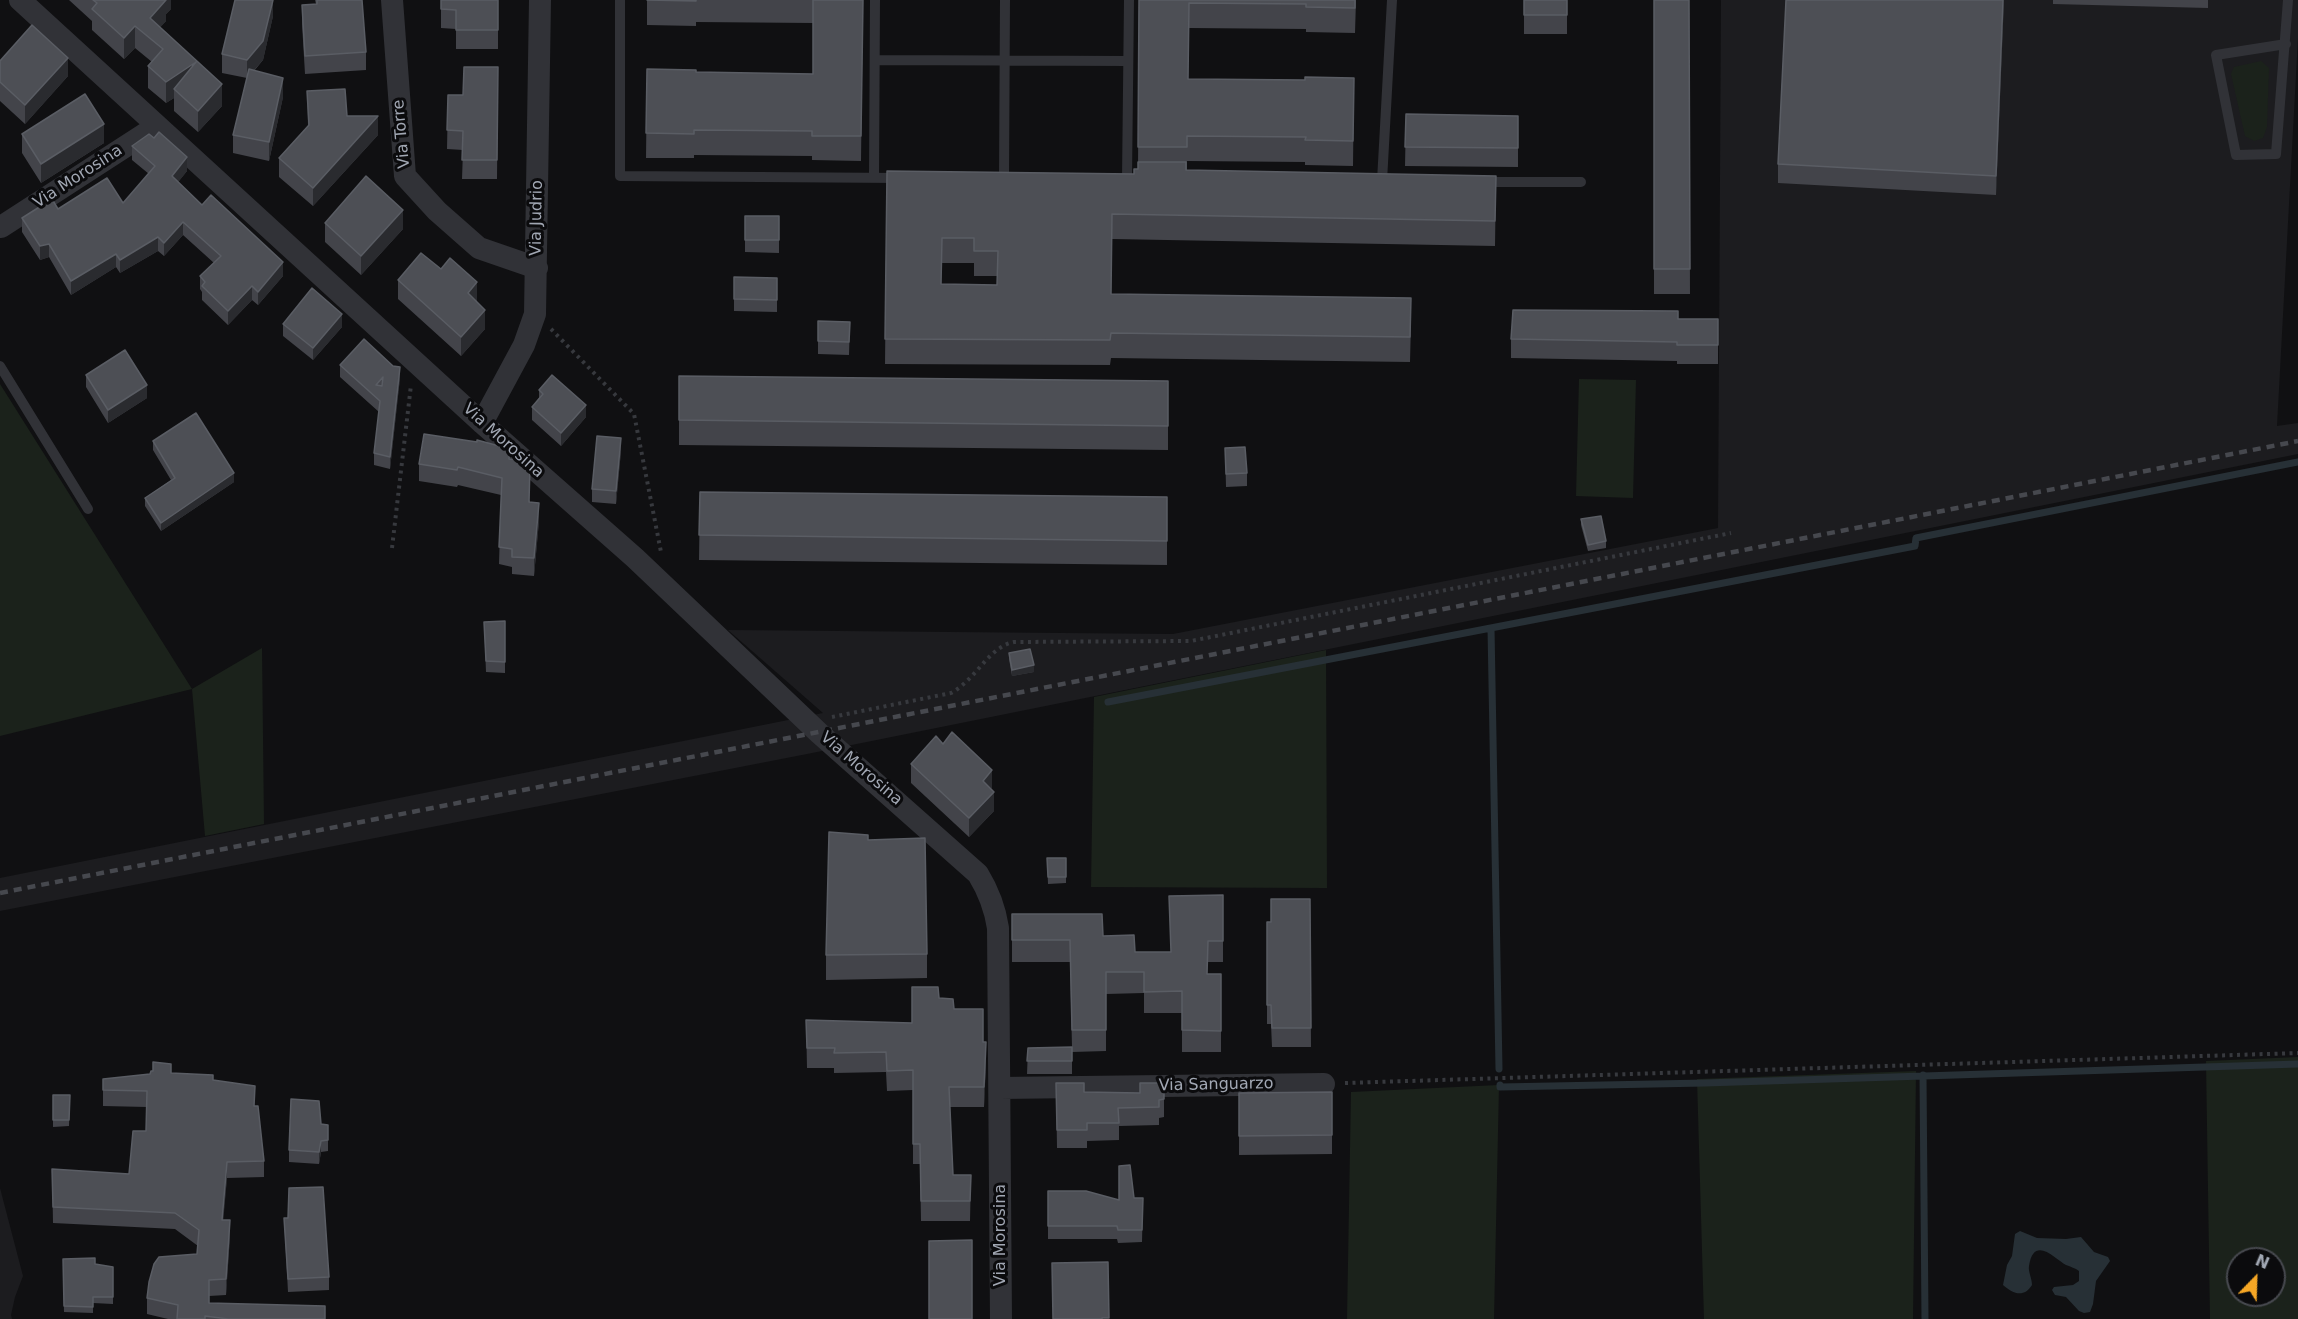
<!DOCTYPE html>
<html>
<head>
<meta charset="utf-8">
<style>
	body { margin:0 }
	#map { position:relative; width:2298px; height:1319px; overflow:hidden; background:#101012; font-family:"DejaVu Sans",sans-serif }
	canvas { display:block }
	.north { position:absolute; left:2226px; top:1247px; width:60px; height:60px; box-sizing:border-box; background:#0b0b0d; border:2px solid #47494f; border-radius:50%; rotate:23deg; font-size:16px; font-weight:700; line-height:24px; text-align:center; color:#a1a7b3 }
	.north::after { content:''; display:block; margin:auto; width:21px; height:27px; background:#f6a725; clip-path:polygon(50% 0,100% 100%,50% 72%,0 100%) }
</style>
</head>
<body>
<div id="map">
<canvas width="2298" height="1319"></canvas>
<div class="north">N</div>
</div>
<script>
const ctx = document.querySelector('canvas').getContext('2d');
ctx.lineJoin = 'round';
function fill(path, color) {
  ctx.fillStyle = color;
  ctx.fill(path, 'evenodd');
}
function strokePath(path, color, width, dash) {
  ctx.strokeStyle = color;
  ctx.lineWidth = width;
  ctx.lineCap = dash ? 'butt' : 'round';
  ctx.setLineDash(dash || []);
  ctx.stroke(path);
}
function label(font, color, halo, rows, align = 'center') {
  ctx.font = font + ' "DejaVu Sans",sans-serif';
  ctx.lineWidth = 6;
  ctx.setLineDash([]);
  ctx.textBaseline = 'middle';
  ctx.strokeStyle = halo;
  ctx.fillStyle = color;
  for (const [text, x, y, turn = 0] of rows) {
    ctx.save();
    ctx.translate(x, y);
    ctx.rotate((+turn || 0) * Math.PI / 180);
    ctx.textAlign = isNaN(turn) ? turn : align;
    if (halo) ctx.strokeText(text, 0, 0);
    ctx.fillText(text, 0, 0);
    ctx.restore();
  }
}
fill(new Path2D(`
	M 1721,0 L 2298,0 L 2298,38 L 2277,426 L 2298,423 L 2298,454 L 807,754 L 0,911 L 0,878 L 823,713 L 728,630 L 1173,634 L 1718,528 Z
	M 0,1188 L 23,1276 L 15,1297 L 11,1315 L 12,1319 L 0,1319 Z`), '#1c1c1f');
fill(new Path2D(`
	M 2261,61 L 2269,68 L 2267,127 L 2263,138 L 2254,141 L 2245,136 L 2231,74 L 2234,67 Z
	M 1579,379 L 1636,380 L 1633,498 L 1576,496 Z
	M 0,384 L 192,689 L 262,648 L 264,824 L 205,836 L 192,689 L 0,736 Z
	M 1326,650 L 1327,888 L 1091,887 L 1094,697 Z
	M 2298,1057 L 2298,1319 L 2210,1319 L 2206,1061 ZM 2238,1259 L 2274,1259 L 2274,1295 L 2238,1295 Z
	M 1916,1071 L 1913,1319 L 1704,1319 L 1697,1079 Z
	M 1499,1085 L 1494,1319 L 1347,1319 L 1351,1092 Z`), '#1b221b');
fill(new Path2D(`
	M 2020,1231 L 2037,1238 L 2066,1239 L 2081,1237 L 2094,1252 L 2108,1257 L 2110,1261 L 2096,1281 L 2093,1304 L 2090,1312 L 2084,1313 L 2079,1311 L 2066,1297 L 2055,1295 L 2052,1290 L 2054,1287 L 2073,1285 L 2079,1281 L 2079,1271 C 2075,1268 2071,1267 2066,1265 C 2056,1260 2034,1234 2029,1266 C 2028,1272 2032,1278 2032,1285 C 2024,1298 2013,1294 2003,1285 L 2007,1265 L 2012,1256 L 2015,1234 Z`), '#273036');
strokePath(new Path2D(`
	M 1491,628 L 1499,1069
	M 1108,702 L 1915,546 L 1916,538 L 2298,462
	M 1923,1075 L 1925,1319
	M 1500,1085 L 1500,1087 L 1705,1083 L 2298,1064`), '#273036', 7);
strokePath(new Path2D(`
	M 551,329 L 634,414 L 661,552
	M 392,548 L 411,385
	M 832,717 L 951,693 C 977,679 988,647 1014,642 L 1191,641 L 1731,533
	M 1345,1083 L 2298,1053`), '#37393e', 4, [3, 4.5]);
strokePath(new Path2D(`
	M 620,0 L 620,176 L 900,178
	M 2286,44 L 2216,55 L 2236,155 L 2276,154 L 2288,0
	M 875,60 L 1128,61
	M 874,177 L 875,0
	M 1004,178 L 1005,0
	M 1127,179 L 1129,0
	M 1382,181 L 1392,0
	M 1482,182 L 1581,182
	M 0,366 L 88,509`), '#313237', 10);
strokePath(new Path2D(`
	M 20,0 L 482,423 L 635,558 L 819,733 L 978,874 C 989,892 995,908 998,928 L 1001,1319
	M 392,0 L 405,176 L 437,211 L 479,248 L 537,268
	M 1,227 L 157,126
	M 482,423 L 524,345 L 535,314 L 540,0
	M 1000,1088 L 1324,1084`), '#313237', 22);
strokePath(new Path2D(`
	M 0,893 L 2298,441`), '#46484e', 4.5, [8, 6]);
fill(new Path2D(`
	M 69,0 L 171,0 L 171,9 L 166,14 L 166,21 L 160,27 L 222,106 L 198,132 L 174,111 L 174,98 L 166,103 L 148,88 L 148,66 L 152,62 L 135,48 L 124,59 L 92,30 L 92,21 Z
	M 273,0 L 273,16 L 263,60 L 254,71 L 283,97 L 269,161 L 233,153 L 233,135 L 247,78 L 222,73 L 222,54 Z
	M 315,0 L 362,0 L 366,52 L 366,70 L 305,74 L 302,24 L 302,5 L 316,4 Z
	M 441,0 L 498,0 L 498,49 L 456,49 L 456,29 L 441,28 Z
	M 647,0 L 863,0 L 861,161 L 812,160 L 812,156 L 694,155 L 694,158 L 646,158 L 647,69 L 696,72 L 813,74 L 813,23 L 696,22 L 696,26 L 647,25 Z
	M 1139,0 L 1356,0 L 1355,33 L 1306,32 L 1306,29 L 1189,28 L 1188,79 L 1305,80 L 1354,78 L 1353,166 L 1305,165 L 1305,162 L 1187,161 L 1187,170 L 1496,176 L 1495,246 L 1112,239 L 1111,294 L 1411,323 L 1410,362 L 1111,358 L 1110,365 L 885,364 L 887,171 L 1134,174 L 1138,169 ZM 942,263 L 974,263 L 974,276 L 998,276 L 997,285 L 941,284 Z
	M 1524,0 L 1567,0 L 1567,34 L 1524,34 Z
	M 1654,0 L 1689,0 L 1690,294 L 1654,294 Z
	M 1786,0 L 2004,0 L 1996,195 L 1778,183 L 1778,164 Z
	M 2053,0 L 2208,0 L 2208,8 L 2053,4 Z
	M 0,61 L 68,76 L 25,124 L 0,101 Z
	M 498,67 L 497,179 L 462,179 L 463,150 L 447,149 L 448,95 L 463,95 Z
	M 307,91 L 378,135 L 313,206 L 279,177 L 279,158 L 308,126 Z
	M 1406,114 L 1518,116 L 1518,167 L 1405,166 Z
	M 22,134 L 104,143 L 41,183 L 22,153 Z
	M 132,146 L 187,171 L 178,182 L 202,205 L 283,276 L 258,305 L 252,300 L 228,325 L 202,300 L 202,292 L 200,289 L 200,276 L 214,263 L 183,235 L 164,256 L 158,251 L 120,273 L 116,267 L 71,295 L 49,257 L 40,260 L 22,232 L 22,218 L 58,209 L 123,203 L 149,174 L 132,160 Z
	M 745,216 L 779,216 L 779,253 L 745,252 Z
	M 325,223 L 403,229 L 361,275 L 325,242 Z
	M 734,277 L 777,278 L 777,312 L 734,311 Z
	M 398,280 L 477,301 L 477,302 L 485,329 L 461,356 L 398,299 Z
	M 1678,319 L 1718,319 L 1718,364 L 1677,364 L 1677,361 L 1511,358 L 1511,339 Z
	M 818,321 L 850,322 L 849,355 L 818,354 Z
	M 283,324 L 342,327 L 313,360 L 283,336 Z
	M 340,365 L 400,378 L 390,469 L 374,465 L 374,453 L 379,412 L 340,377 Z
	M 86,375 L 147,398 L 108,423 L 86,387 Z
	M 679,376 L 1168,381 L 1168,450 L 679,445 Z
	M 539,390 L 586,417 L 561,446 L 532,420 L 532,407 L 539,398 Z
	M 153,441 L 234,482 L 161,531 L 145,506 L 145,498 L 171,480 L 153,450 Z
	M 1225,448 L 1247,473 L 1247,486 L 1226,487 Z
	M 621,451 L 616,504 L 592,502 L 592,489 Z
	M 510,459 L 539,521 L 534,576 L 512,574 L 512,567 L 499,564 L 501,495 L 458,485 L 457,487 L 419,481 L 419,464 Z
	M 700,492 L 1167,497 L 1167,565 L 699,560 Z
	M 1581,519 L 1606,541 L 1606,548 L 1588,551 L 1581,525 Z
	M 505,621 L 505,673 L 486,672 L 484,622 Z
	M 1009,653 L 1034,672 L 1012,676 L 1009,659 Z
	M 911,764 L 992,790 L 994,811 L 969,837 L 911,783 Z
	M 868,840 L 927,954 L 927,978 L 826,980 L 826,955 Z
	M 1047,858 L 1066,858 L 1066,883 L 1048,884 Z
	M 1223,895 L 1223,962 L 1208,962 L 1207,974 L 1221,974 L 1221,1052 L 1182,1052 L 1182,1013 L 1144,1013 L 1144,993 L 1106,994 L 1106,1051 L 1072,1052 L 1072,1074 L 1027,1074 L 1028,1048 L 1072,1047 L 1070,962 L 1012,962 L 1012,914 L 1103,936 L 1135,952 L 1170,952 Z
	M 1271,899 L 1310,899 L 1311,1047 L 1272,1047 L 1271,1024 L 1267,1024 L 1267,922 L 1271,922 Z
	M 939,998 L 954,1009 L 983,1042 L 986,1062 L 984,1107 L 950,1107 L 953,1175 L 971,1175 L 970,1221 L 921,1221 L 920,1164 L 913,1164 L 913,1090 L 887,1091 L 886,1072 L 834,1073 L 834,1068 L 807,1068 L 806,1020 L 912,1023 Z
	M 171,1073 L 213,1080 L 255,1106 L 264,1161 L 264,1177 L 227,1178 L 223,1220 L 230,1236 L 226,1295 L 209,1296 L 209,1303 L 325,1319 L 168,1319 L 147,1314 L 147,1298 L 197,1254 L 198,1246 L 175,1229 L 53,1223 L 52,1169 L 129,1174 L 146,1131 L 147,1107 L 103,1106 L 103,1079 Z
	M 1056,1083 L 1084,1092 L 1140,1093 L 1164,1083 L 1164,1117 L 1159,1118 L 1159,1125 L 1119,1126 L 1119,1140 L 1087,1141 L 1087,1148 L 1057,1148 Z
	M 1332,1092 L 1332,1154 L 1239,1155 L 1239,1093 Z
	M 70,1095 L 69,1126 L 53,1127 L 53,1120 Z
	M 321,1124 L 328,1125 L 328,1151 L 321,1152 L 319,1164 L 289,1162 L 289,1150 Z
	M 1048,1191 L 1119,1200 L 1143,1198 L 1142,1242 L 1118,1243 L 1117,1239 L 1048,1239 Z
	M 284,1218 L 329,1277 L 329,1290 L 288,1292 Z
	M 63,1259 L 113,1267 L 113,1304 L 93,1303 L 93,1313 L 64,1312 Z`), '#43444a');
fill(new Path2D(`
	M 163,0 L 171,0 L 171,9 L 166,14 L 166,21 L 150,39 L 150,18 Z
	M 273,0 L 273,16 L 263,60 L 247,78 L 247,60 Z
	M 2003,0 L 2004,0 L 1996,195 L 1996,176 Z
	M 135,26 L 135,48 L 124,59 L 124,38 Z
	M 68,58 L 68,76 L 25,124 L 25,105 Z
	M 196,62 L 174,89 L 174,98 L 166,103 L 166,82 Z
	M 283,78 L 283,97 L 269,161 L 269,142 Z
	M 222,84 L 222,106 L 198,132 L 198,111 Z
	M 378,116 L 378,135 L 313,206 L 313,188 Z
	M 104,124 L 104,143 L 41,183 L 41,164 Z
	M 187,157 L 187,171 L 172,190 L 172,176 Z
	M 403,210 L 403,229 L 361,275 L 361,256 Z
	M 183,222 L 183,235 L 164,256 L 164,243 Z
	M 158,237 L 158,251 L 120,273 L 120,260 Z
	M 49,244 L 49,257 L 40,260 L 40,246 Z
	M 116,254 L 116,267 L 71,295 L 71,281 Z
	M 283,262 L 283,276 L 258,305 L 258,292 Z
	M 477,282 L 477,301 L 468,312 L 468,293 Z
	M 252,286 L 252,300 L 228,325 L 228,311 Z
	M 485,310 L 485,329 L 461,356 L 461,337 Z
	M 342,314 L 342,327 L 313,360 L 313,348 Z
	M 400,367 L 400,378 L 390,469 L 390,457 Z
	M 147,385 L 147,398 L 108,423 L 108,410 Z
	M 586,405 L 586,417 L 561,446 L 561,433 Z
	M 621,438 L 621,451 L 616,504 L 616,491 Z
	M 234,473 L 234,482 L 161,531 L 161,523 Z
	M 539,503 L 539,521 L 534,576 L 534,558 Z
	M 1034,665 L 1034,672 L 1012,676 L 1012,670 Z
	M 992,770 L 992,789 L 983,781 Z
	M 994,792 L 994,811 L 969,837 L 969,818 Z
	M 986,1042 L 986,1062 L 984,1107 L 984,1087 Z
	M 321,1141 L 321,1152 L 319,1164 L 319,1152 Z
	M 227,1162 L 227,1178 L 222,1236 L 222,1220 Z
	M 230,1220 L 230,1236 L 226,1295 L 226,1279 Z`), '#2a2b2f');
const building = new Path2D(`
	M 93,0 L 166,0 L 150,18 L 222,84 L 198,111 L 174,89 L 196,62 L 166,82 L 148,66 L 163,49 L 135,26 L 124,38 L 92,9 L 97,3 Z
	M 235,0 L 273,0 L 263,41 L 247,60 L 222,54 Z
	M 317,0 L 362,0 L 366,52 L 305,56 L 302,5 L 317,4 Z
	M 441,0 L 498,0 L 498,30 L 456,30 L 456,10 L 441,9 Z
	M 647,0 L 696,0 L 696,1 Z
	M 813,0 L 863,0 L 861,136 L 812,136 L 812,131 L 694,130 L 694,134 L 646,133 L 647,69 L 696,70 L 696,72 L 813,74 Z
	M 1139,0 L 1355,0 L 1355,8 L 1306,7 L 1306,4 L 1189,3 L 1188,79 L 1305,80 L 1305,77 L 1354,78 L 1353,141 L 1305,140 L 1306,137 L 1187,136 L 1187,147 L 1138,147 Z
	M 1524,0 L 1567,0 L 1567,15 L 1524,15 Z
	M 1654,0 L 1689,0 L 1690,269 L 1654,269 Z
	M 1786,0 L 2003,0 L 1996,176 L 1778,164 Z
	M 32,25 L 68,58 L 25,105 L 0,82 L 0,61 Z
	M 464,67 L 498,67 L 497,160 L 462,160 L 463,131 L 447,130 L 448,95 L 463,95 Z
	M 249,69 L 283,78 L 269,142 L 233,135 Z
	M 345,89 L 347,116 L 378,116 L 313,188 L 279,158 L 309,125 L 307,91 Z
	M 85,94 L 104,124 L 41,164 L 22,134 Z
	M 1406,114 L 1518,116 L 1518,148 L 1405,147 Z
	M 159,132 L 187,157 L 172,176 L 202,205 L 211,195 L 283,262 L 258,292 L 252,286 L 228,311 L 202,286 L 205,282 L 200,276 L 221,256 L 183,222 L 164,243 L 158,237 L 120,260 L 116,254 L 71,281 L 49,244 L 40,246 L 22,218 L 52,199 L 58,209 L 107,178 L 123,203 L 155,166 L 132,146 L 149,134 L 154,138 Z
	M 1138,162 L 1186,162 L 1186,170 L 1496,176 L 1495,221 L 1112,214 L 1111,294 L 1411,298 L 1410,337 L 1111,333 L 1110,340 L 885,339 L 887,171 L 1134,174 L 1134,169 L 1138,169 ZM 942,238 L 974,238 L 974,251 L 998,251 L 997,285 L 941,284 Z
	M 366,176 L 403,210 L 361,256 L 325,223 Z
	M 745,216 L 779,216 L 779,240 L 745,240 Z
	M 421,253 L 441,269 L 450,258 L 477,282 L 468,293 L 485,310 L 461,337 L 398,280 Z
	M 734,277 L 777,278 L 777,300 L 734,299 Z
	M 312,288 L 342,314 L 313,348 L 283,324 Z
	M 1513,310 L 1678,311 L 1678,319 L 1718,319 L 1718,345 L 1677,345 L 1677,342 L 1511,339 Z
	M 818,321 L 850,322 L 849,342 L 818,341 Z
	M 364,339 L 393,366 L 400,367 L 390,457 L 374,453 L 380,401 L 340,365 ZM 383,377 L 382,386 L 376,385 Z
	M 125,350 L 147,385 L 108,410 L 86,375 Z
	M 552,375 L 586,405 L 561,433 L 532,407 L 543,394 L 539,390 Z
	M 679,376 L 1168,381 L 1168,426 L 679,420 Z
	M 196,413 L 234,473 L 161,523 L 145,498 L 175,478 L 153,441 Z
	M 424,434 L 477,442 L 477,440 L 510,449 L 509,459 L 523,460 L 530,465 L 529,502 L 539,503 L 534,558 L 512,557 L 512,549 L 499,547 L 502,478 L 458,467 L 457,470 L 419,464 Z
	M 597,436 L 621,438 L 616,491 L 592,489 Z
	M 1245,447 L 1247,473 L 1226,474 L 1225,448 Z
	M 700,492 L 1167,497 L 1167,541 L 699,535 Z
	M 1601,516 L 1606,541 L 1588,545 L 1581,519 Z
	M 505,621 L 505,662 L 486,661 L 484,622 Z
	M 1030,649 L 1034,665 L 1012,670 L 1009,653 Z
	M 952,732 L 992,770 L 983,781 L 994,792 L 969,818 L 911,764 L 936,736 L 943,744 Z
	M 829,832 L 868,835 L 868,840 L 925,838 L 927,954 L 826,955 Z
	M 1047,858 L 1066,858 L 1066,877 L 1048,877 Z
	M 1223,895 L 1223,941 L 1208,941 L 1207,974 L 1221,974 L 1221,1031 L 1182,1030 L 1182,991 L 1144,992 L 1144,972 L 1106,972 L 1106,1030 L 1072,1030 L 1070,940 L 1012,940 L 1012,914 L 1102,914 L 1103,936 L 1134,935 L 1135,952 L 1171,952 L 1169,896 Z
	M 1271,899 L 1310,899 L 1311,1028 L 1272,1028 L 1271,1005 L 1267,1005 L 1267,922 L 1271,922 Z
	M 912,987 L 938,987 L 939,998 L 953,999 L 954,1009 L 983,1009 L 983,1042 L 986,1042 L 984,1087 L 949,1087 L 953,1175 L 971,1175 L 970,1201 L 921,1201 L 920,1144 L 913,1144 L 913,1070 L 887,1071 L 886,1052 L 834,1053 L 835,1048 L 807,1048 L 806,1020 L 912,1023 Z
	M 1072,1047 L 1072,1061 L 1027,1061 L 1028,1048 Z
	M 153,1062 L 171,1064 L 171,1073 L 213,1075 L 213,1080 L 255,1086 L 254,1106 L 258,1106 L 264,1161 L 227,1162 L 222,1220 L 230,1220 L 226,1279 L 209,1280 L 209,1303 L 325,1306 L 325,1319 L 228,1319 L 205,1316 L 205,1319 L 177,1319 L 178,1305 L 147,1298 L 149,1282 L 154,1264 L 159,1257 L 197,1254 L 199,1230 L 175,1213 L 53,1207 L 52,1169 L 129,1174 L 133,1131 L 146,1131 L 147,1091 L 103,1090 L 103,1079 L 150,1074 L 151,1071 L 153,1071 Z
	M 1056,1083 L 1084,1083 L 1084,1092 L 1140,1093 L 1140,1083 L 1164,1083 L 1164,1099 L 1159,1100 L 1159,1107 L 1118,1108 L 1119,1123 L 1087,1123 L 1087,1130 L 1057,1130 Z
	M 1332,1092 L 1332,1135 L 1239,1136 L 1239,1093 Z
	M 53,1095 L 70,1095 L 69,1120 L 53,1120 Z
	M 291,1099 L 319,1101 L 321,1124 L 328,1125 L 328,1140 L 321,1141 L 319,1152 L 289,1150 Z
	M 1130,1165 L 1134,1198 L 1143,1198 L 1142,1230 L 1118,1230 L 1117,1226 L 1048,1226 L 1048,1191 L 1086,1191 L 1119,1200 L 1119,1166 Z
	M 323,1187 L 329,1277 L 288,1279 L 284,1218 L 288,1218 L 289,1188 Z
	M 972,1240 L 972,1319 L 929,1319 L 929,1241 Z
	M 95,1258 L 95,1264 L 113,1267 L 113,1297 L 93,1297 L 93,1307 L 64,1306 L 63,1259 Z
	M 1108,1262 L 1109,1318 L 1102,1318 L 1102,1319 L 1053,1319 L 1052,1263 Z`);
fill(building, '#4d4f55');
strokePath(building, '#5a5d64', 1.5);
label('16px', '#a1a7b3', '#0b0b0d', [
	["Via Torre",402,134,-95],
	["Via Morosina",78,177,-33],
	["Via Judrio",537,218,-89],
	["Via Morosina",503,441,42],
	["Via Morosina",861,769,41],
	["Via Sanguarzo",1216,1085,-1],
	["Via Morosina",1001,1235,-90]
]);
</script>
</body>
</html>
